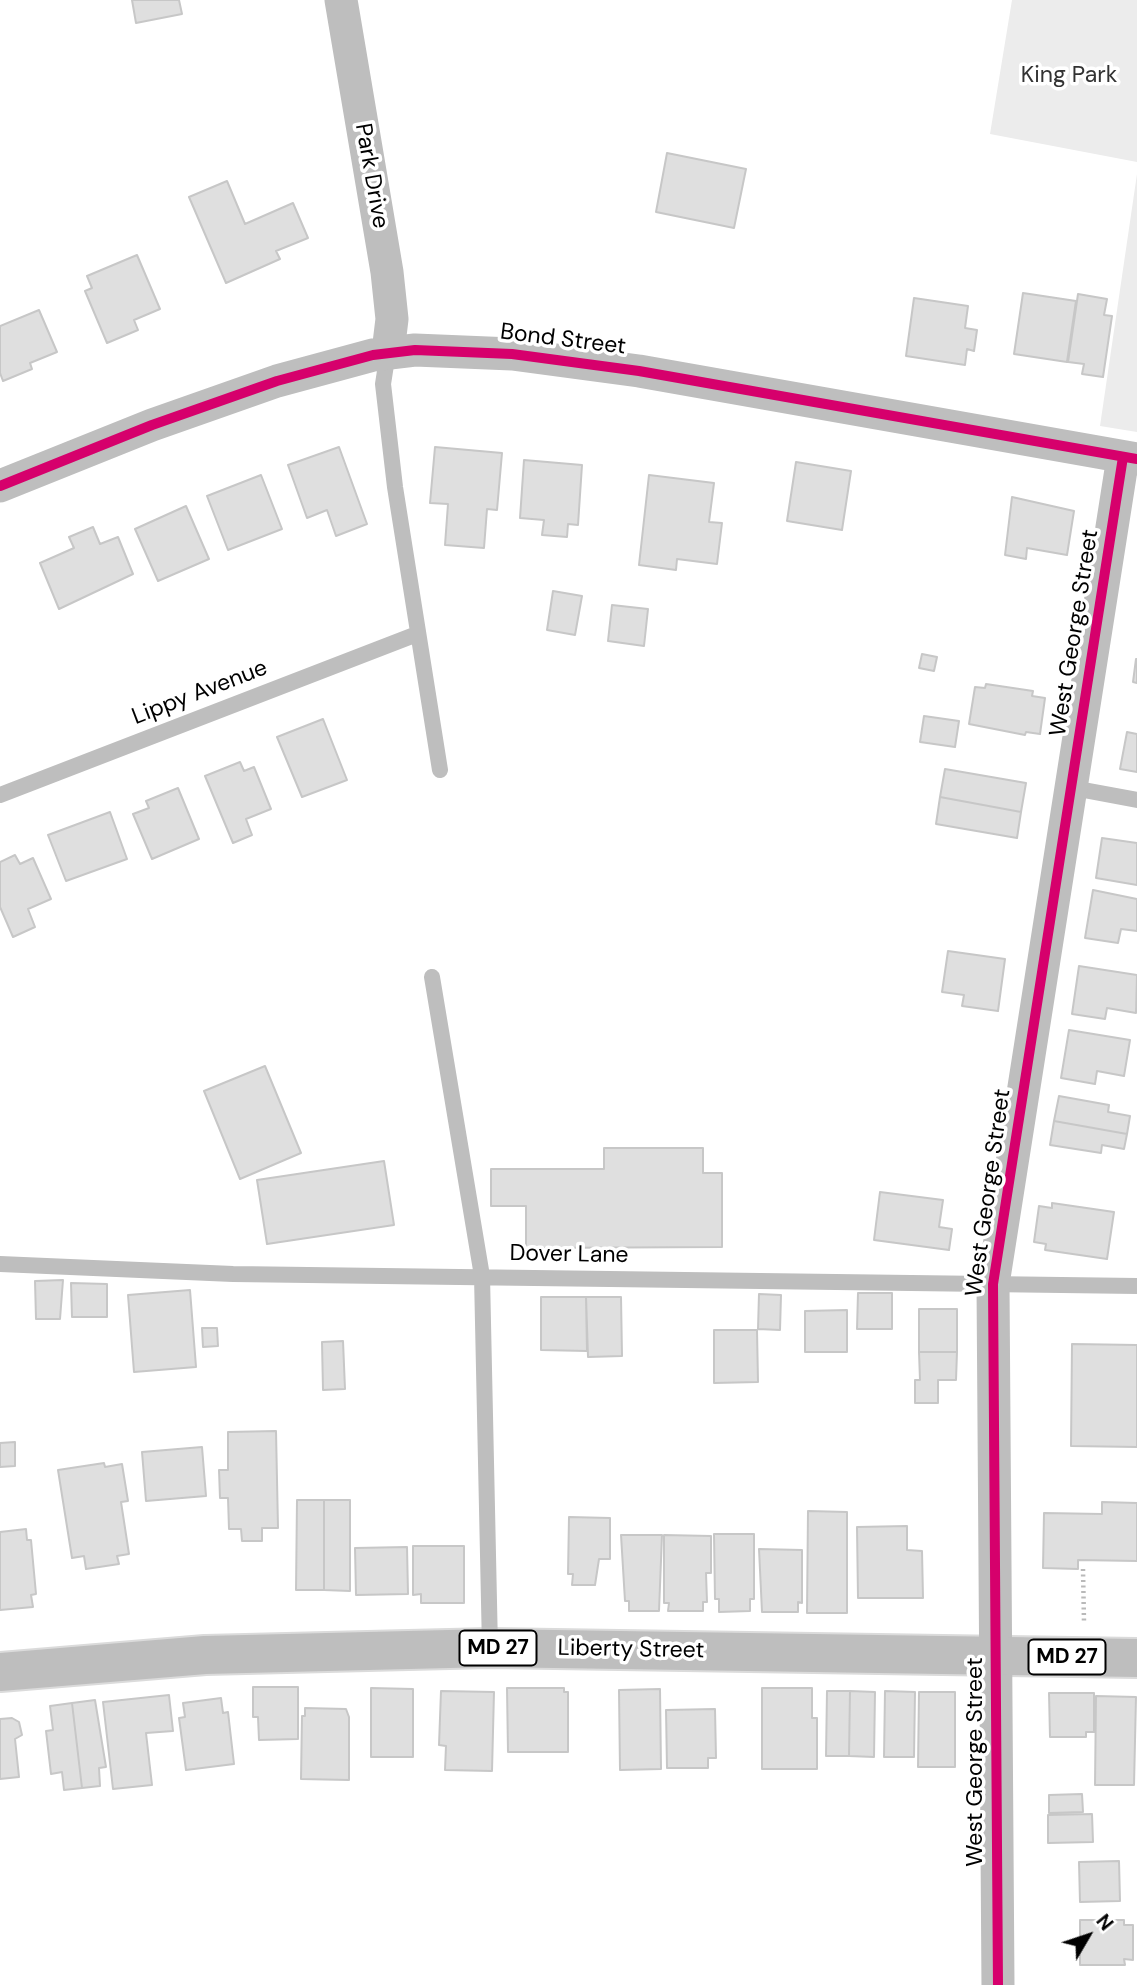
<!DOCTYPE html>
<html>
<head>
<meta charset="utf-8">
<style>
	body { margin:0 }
	#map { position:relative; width:1137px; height:1985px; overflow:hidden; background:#fff; font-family:"DM Sans",sans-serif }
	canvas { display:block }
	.north { position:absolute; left:1053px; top:1901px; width:70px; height:70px; -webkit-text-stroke:5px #fff; paint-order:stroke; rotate:51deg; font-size:19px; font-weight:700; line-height:28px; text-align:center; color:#000 }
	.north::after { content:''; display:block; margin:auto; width:24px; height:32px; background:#000; clip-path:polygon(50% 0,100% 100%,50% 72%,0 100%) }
</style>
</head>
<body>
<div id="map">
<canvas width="1137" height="1985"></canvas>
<div class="north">N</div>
</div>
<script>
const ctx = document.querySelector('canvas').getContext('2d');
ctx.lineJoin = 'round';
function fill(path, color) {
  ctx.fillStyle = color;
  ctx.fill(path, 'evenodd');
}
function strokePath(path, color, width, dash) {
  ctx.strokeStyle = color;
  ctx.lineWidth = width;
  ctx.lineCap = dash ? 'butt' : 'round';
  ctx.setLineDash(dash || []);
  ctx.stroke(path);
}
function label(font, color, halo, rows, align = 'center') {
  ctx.font = font + ' "DM Sans",sans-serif';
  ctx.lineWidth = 7;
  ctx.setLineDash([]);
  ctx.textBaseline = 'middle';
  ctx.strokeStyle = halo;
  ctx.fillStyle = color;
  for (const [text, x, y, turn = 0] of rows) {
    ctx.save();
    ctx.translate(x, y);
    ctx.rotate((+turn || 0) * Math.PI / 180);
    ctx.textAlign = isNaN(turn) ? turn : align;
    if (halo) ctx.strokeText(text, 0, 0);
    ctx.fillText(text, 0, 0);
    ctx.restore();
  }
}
fill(new Path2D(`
	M 1012,0 L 1137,0 L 1137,162 L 990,134 Z
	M 1137,174 L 1137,432 L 1100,426 Z`), '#ececec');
const building = new Path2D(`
	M 132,0 L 179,0 L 182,14 L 136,23 Z
	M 667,153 L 746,169 L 734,228 L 656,212 Z
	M 227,181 L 245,224 L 293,203 L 308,238 L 276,251 L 280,259 L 226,283 L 189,197 Z
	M 137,255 L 160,309 L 134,320 L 138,330 L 107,343 L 85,291 L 92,288 L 87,276 Z
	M 1023,293 L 1076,301 L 1067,362 L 1014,354 Z
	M 1078,294 L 1107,299 L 1104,315 L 1112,316 L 1103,377 L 1082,374 L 1084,364 L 1068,362 Z
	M 914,298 L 968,306 L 965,328 L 977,330 L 974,351 L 967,349 L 965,365 L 906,356 Z
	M 39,310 L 57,352 L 30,363 L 32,369 L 3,381 L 0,373 L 0,326 Z
	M 339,447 L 367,524 L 336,536 L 327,510 L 307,518 L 288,465 Z
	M 435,447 L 502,453 L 497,510 L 487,509 L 484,548 L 445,545 L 448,504 L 430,503 Z
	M 524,460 L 582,465 L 578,525 L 568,524 L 567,537 L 542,535 L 544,520 L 520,518 Z
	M 796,462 L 851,471 L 842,530 L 787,521 Z
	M 261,475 L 282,529 L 228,550 L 207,496 Z
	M 649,475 L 714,483 L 709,522 L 722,523 L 717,564 L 677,559 L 676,570 L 639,565 Z
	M 1012,497 L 1074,511 L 1067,555 L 1027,548 L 1026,559 L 1005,555 Z
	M 186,506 L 209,559 L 158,581 L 135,529 Z
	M 93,527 L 100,544 L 118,537 L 133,574 L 59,609 L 40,563 L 74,548 L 69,537 Z
	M 553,591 L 582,596 L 575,635 L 547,630 Z
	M 612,605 L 648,609 L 644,646 L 608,641 Z
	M 922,654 L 937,657 L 934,671 L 919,668 Z
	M 1136,659 L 1137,659 L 1137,683 L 1133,682 Z
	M 986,684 L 1033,691 L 1032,696 L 1045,698 L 1040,734 L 1026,732 L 1025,735 L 969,724 L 975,687 L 985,688 Z
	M 924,716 L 959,721 L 955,747 L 920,742 Z
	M 323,719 L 347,780 L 302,797 L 277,737 Z
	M 1127,732 L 1137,734 L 1137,772 L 1120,769 Z
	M 240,762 L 244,771 L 254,767 L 271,809 L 246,819 L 252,835 L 233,843 L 205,776 Z
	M 945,769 L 1026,783 L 1021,812 L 940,797 Z
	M 178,788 L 199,839 L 152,859 L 133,814 L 149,808 L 146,801 Z
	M 940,797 L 1021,812 L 1017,838 L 936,824 Z
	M 110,812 L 127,859 L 66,881 L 48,835 Z
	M 1102,838 L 1137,843 L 1137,885 L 1096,878 Z
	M 15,855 L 20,864 L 33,858 L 51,899 L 28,909 L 35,927 L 13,937 L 0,907 L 0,862 Z
	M 1093,890 L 1137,899 L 1137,931 L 1121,929 L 1118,943 L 1085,938 Z
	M 948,951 L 1005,959 L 998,1011 L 962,1006 L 964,995 L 942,992 Z
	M 1079,966 L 1137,975 L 1136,1013 L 1107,1008 L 1105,1019 L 1072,1014 Z
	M 1069,1030 L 1130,1040 L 1124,1076 L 1097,1071 L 1095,1084 L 1061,1078 Z
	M 265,1066 L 301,1153 L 240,1179 L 204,1091 Z
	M 1059,1096 L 1109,1105 L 1108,1112 L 1130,1116 L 1127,1134 L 1054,1121 Z
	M 1054,1121 L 1127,1134 L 1124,1149 L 1102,1145 L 1101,1153 L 1050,1145 Z
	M 604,1148 L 703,1148 L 703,1173 L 722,1173 L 722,1247 L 526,1248 L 526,1206 L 491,1206 L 491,1169 L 604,1169 Z
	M 384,1161 L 394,1225 L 267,1244 L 257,1180 Z
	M 880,1192 L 943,1200 L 939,1227 L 952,1229 L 949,1250 L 874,1240 Z
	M 1052,1203 L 1114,1212 L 1107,1259 L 1045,1250 L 1046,1244 L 1034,1242 L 1039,1206 L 1052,1208 Z
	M 63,1280 L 60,1319 L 36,1319 L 35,1281 Z
	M 71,1283 L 107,1284 L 107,1317 L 72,1317 Z
	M 190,1290 L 196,1367 L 134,1372 L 128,1295 Z
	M 858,1293 L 892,1293 L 892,1329 L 857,1329 Z
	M 759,1294 L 781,1295 L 780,1330 L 758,1329 Z
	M 541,1297 L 586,1297 L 587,1351 L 541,1350 Z
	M 586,1297 L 621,1297 L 622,1356 L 588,1357 Z
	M 919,1309 L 957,1309 L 957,1352 L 919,1352 Z
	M 847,1310 L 847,1352 L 805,1352 L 805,1311 Z
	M 202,1328 L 217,1328 L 218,1346 L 203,1347 Z
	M 714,1330 L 757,1330 L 758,1382 L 714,1383 Z
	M 343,1341 L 345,1389 L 323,1390 L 322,1342 Z
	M 1072,1344 L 1137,1345 L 1137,1447 L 1071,1446 Z
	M 919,1352 L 957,1352 L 956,1380 L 938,1380 L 938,1403 L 915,1403 L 915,1380 L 920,1380 Z
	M 276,1431 L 278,1528 L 262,1528 L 262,1541 L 242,1541 L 241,1529 L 229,1529 L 228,1498 L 220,1498 L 219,1470 L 228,1470 L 228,1432 Z
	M 15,1442 L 15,1466 L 0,1467 L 0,1443 Z
	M 202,1447 L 206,1496 L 146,1501 L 142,1452 Z
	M 104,1463 L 105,1467 L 122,1464 L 128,1501 L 121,1502 L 129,1554 L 117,1556 L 119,1564 L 86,1569 L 84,1556 L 72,1558 L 58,1470 Z
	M 297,1500 L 324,1500 L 324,1590 L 296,1590 Z
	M 324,1500 L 350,1500 L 350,1591 L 324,1590 Z
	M 1102,1502 L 1137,1503 L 1137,1561 L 1078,1560 L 1078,1569 L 1043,1568 L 1044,1513 L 1102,1514 Z
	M 808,1511 L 847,1512 L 847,1613 L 807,1613 Z
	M 569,1517 L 610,1518 L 610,1559 L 599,1559 L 595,1585 L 572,1585 L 573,1574 L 568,1574 Z
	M 907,1526 L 907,1550 L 922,1551 L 923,1598 L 858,1598 L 857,1527 Z
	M 26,1529 L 27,1540 L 31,1540 L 36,1594 L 31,1595 L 33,1607 L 0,1610 L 0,1532 Z
	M 714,1534 L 754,1534 L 754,1599 L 750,1599 L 750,1611 L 719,1612 L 719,1599 L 715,1599 Z
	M 621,1535 L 662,1535 L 659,1611 L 629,1611 L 629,1601 L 625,1601 Z
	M 664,1535 L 711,1536 L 711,1573 L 706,1573 L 707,1602 L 703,1602 L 703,1611 L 668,1611 L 669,1603 L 664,1603 Z
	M 413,1546 L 464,1546 L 464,1603 L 421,1603 L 421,1594 L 413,1595 Z
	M 407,1547 L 408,1594 L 356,1595 L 355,1548 Z
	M 759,1549 L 802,1550 L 802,1603 L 798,1602 L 798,1612 L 762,1612 Z
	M 253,1687 L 298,1687 L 298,1739 L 259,1740 L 258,1717 L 253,1717 Z
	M 371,1688 L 413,1689 L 413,1757 L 371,1757 Z
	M 507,1688 L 564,1688 L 564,1692 L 568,1692 L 568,1752 L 508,1752 Z
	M 762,1688 L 812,1688 L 812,1718 L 817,1718 L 817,1769 L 762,1769 Z
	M 660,1689 L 661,1769 L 620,1770 L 619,1690 Z
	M 441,1691 L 494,1692 L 492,1771 L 445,1770 L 446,1746 L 439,1745 Z
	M 827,1691 L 850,1691 L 849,1756 L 826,1756 Z
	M 850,1691 L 875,1692 L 874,1757 L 849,1756 Z
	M 885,1691 L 915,1692 L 914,1757 L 884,1757 Z
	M 919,1692 L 955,1692 L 955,1767 L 918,1767 Z
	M 1049,1693 L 1094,1693 L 1094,1732 L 1086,1732 L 1086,1737 L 1050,1737 Z
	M 169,1695 L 173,1731 L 146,1733 L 152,1785 L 113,1789 L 103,1702 Z
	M 1096,1696 L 1136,1697 L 1134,1785 L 1095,1785 Z
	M 221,1698 L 223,1713 L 228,1712 L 234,1764 L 186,1770 L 179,1718 L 185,1717 L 183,1703 Z
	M 95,1700 L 106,1767 L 99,1768 L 100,1786 L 82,1788 L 72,1703 Z
	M 72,1703 L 82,1788 L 64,1790 L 62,1772 L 51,1774 L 46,1731 L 53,1730 L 50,1706 Z
	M 305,1708 L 346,1709 L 349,1717 L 349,1780 L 301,1779 L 302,1716 L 305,1716 Z
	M 715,1709 L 716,1758 L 708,1758 L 708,1768 L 667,1768 L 666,1710 Z
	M 12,1718 L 19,1722 L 22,1735 L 15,1739 L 19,1777 L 0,1779 L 0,1719 Z
	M 1082,1794 L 1083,1812 L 1049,1813 L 1049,1795 Z
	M 1092,1814 L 1093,1842 L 1048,1843 L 1048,1815 Z
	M 1119,1861 L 1120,1901 L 1080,1902 L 1079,1862 Z
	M 1080,1920 L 1124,1920 L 1124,1925 L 1133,1925 L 1133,1960 L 1124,1959 L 1125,1965 L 1080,1965 Z`);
fill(building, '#dfdfdf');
strokePath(building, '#c7c7c7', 2);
const trunk = new Path2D(`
	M 0,1672 L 205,1655 L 490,1648 L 1137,1658`);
strokePath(trunk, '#dbdbdb', 42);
strokePath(new Path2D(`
	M 1083,1569 L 1084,1622`), '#b9b9b9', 4.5, [2, 3.5]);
strokePath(new Path2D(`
	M 388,352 L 383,384 L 395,487 L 440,770
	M 1073,788 L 1137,800
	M 0,795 L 417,634
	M 432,977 L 482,1276 L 490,1648
	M 0,1264 L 233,1274 L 1137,1286`), '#bebebe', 16);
strokePath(new Path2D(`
	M 341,0 L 387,272 L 392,319 L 388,352
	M 0,486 L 152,425 L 277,381 L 373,355 L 415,350 L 512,354 L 639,371 L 1137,459
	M 998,1985 L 993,1284 L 1123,457`), '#bebebe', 33);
strokePath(trunk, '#bebebe', 38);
strokePath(new Path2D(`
	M 0,486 L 152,425 L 277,381 L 373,355 L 415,350 L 512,354 L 639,371 L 1137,459
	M 998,1985 L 993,1284 L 1123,457`), '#d6006c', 10);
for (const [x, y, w] of [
	[498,1648,77],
	[1067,1657,77]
]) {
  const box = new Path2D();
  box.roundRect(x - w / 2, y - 17.5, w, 35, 5);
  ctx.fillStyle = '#fff';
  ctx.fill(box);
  strokePath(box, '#000', 2);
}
label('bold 21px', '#000', null, [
	["MD 27",498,1648],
	["MD 27",1067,1657]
]);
label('23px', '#333', '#fff', [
	["King Park",1069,76]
]);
label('23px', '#000', '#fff', [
	["Park Drive",371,176,80],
	["Bond Street",563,340,7],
	["West George Street",1075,633,-81],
	["Lippy Avenue",200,693,-21],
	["West George Street",989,1193,-82],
	["Dover Lane",569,1255,1],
	["Liberty Street",631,1650,1],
	["West George Street",976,1762,-90]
]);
</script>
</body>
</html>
